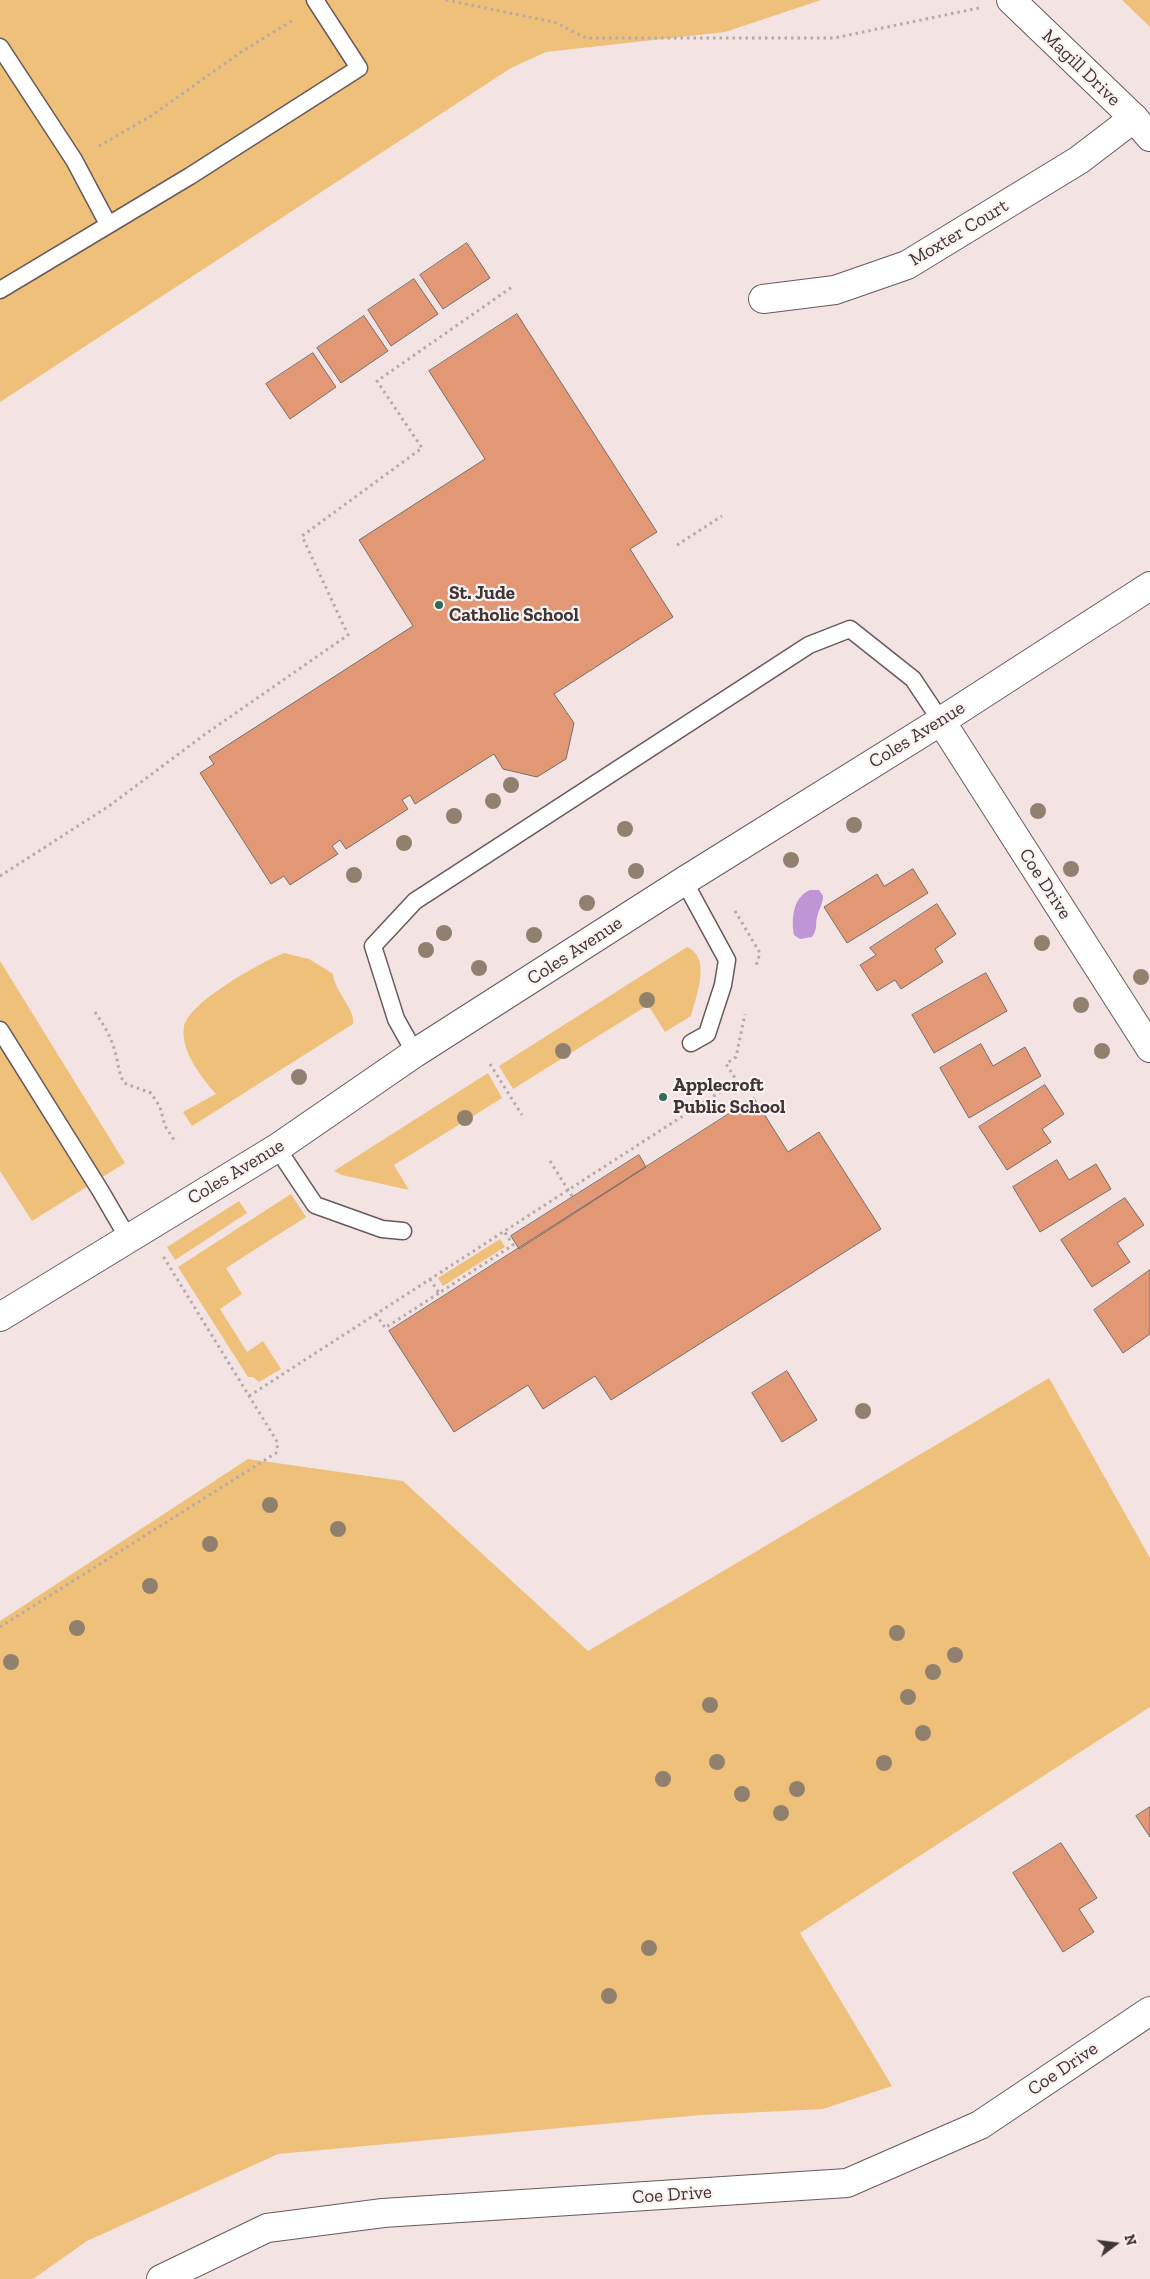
<!DOCTYPE html>
<html>
<head>
<meta charset="utf-8">
<style>
	body { margin:0 }
	#map { position:relative; width:1150px; height:2279px; overflow:hidden; background:#f3e3e3; font-family:"Zilla Slab",serif }
	canvas { display:block }
	.north { position:absolute; left:1090px; top:2219px; width:50px; height:50px; -webkit-text-stroke:4px #fef1f1; paint-order:stroke; rotate:75deg; font-size:14px; font-weight:700; line-height:20px; text-align:center; color:#3c3636 }
	.north::after { content:''; display:block; margin:auto; width:18px; height:22px; background:#3c3636; clip-path:polygon(50% 0,100% 100%,50% 72%,0 100%) }
</style>
</head>
<body>
<div id="map">
<canvas width="1150" height="2279"></canvas>
<div class="north">N</div>
</div>
<script>
const ctx = document.querySelector('canvas').getContext('2d');
ctx.lineJoin = 'round';
function fill(path, color) {
  ctx.fillStyle = color;
  ctx.fill(path, 'evenodd');
}
function strokePath(path, color, width, dash) {
  ctx.strokeStyle = color;
  ctx.lineWidth = width;
  ctx.lineCap = dash ? 'butt' : 'round';
  ctx.setLineDash(dash || []);
  ctx.stroke(path);
}
function label(font, color, halo, rows, align = 'center') {
  ctx.font = font + ' "Zilla Slab",serif';
  ctx.lineWidth = 4.5;
  ctx.setLineDash([]);
  ctx.textBaseline = 'middle';
  ctx.strokeStyle = halo;
  ctx.fillStyle = color;
  for (const [text, x, y, turn = 0] of rows) {
    ctx.save();
    ctx.translate(x, y);
    ctx.rotate((+turn || 0) * Math.PI / 180);
    ctx.textAlign = isNaN(turn) ? turn : align;
    if (halo) ctx.strokeText(text, 0, 0);
    ctx.fillText(text, 0, 0);
    ctx.restore();
  }
}
fill(new Path2D(`
	M 0,0 L 821,0 L 725,32 L 546,52 L 511,68 L 0,402 Z
	M 1122,0 L 1150,0 L 1150,27 Z
	M 687,947 C 712,958 696,996 691,1016 L 665,1032 L 648,1005 L 513,1089 L 499,1066 Z
	M 284,953 L 309,959 L 333,974 C 334,991 356,1010 353,1024 L 192,1126 L 183,1112 L 216,1094 C 202,1078 180,1051 184,1027 C 188,1002 262,962 284,953 Z
	M 0,961 L 125,1163 L 32,1221 L 0,1171 Z
	M 488,1073 L 502,1098 L 394,1165 L 409,1190 L 342,1175 L 334,1171 Z
	M 291,1194 L 306,1217 L 226,1268 L 242,1294 L 220,1309 L 247,1352 L 263,1341 L 281,1369 L 259,1382 L 253,1377 L 248,1377 L 178,1267 Z
	M 239,1201 L 247,1213 L 175,1260 L 167,1247 Z
	M 500,1239 L 505,1247 L 443,1286 L 438,1278 Z
	M 1049,1378 L 1150,1558 L 1150,1707 L 800,1933 L 892,2086 L 823,2109 L 701,2115 L 278,2154 L 87,2241 L 33,2279 L 0,2279 L 0,1621 L 248,1459 L 403,1481 L 588,1651 Z`), '#eec07a');
fill(new Path2D(`
	M 810,890 L 819,890 L 823,896 C 823,904 819,909 817,917 C 815,926 818,928 812,937 L 800,939 L 794,935 C 791,919 793,897 810,890 Z`), '#c095d6');
const building = new Path2D(`
	M 467,243 L 490,278 L 443,309 L 420,275 Z
	M 414,279 L 438,314 L 391,346 L 368,310 Z
	M 517,314 L 657,532 L 630,549 L 673,617 L 554,694 L 574,723 L 566,759 L 537,777 L 503,769 L 494,754 L 415,804 L 410,795 L 402,800 L 408,809 L 346,849 L 340,840 L 332,846 L 338,854 L 290,885 L 284,876 L 271,884 L 200,773 L 214,764 L 209,757 L 413,626 L 359,540 L 485,459 L 429,371 Z
	M 364,316 L 388,351 L 341,383 L 317,348 Z
	M 313,353 L 336,387 L 290,419 L 266,384 Z
	M 913,869 L 928,893 L 847,943 L 824,907 L 877,874 L 884,886 Z
	M 937,904 L 956,934 L 935,949 L 943,962 L 901,989 L 895,980 L 877,991 L 860,965 L 876,955 L 870,948 Z
	M 986,973 L 1007,1011 L 934,1053 L 912,1015 Z
	M 981,1044 L 993,1066 L 1025,1047 L 1041,1076 L 969,1118 L 940,1068 Z
	M 1045,1085 L 1064,1114 L 1042,1129 L 1051,1142 L 1007,1170 L 979,1127 Z
	M 754,1098 L 788,1152 L 819,1132 L 881,1229 L 611,1400 L 595,1376 L 543,1409 L 528,1385 L 454,1432 L 389,1331 Z
	M 639,1155 L 646,1167 L 519,1249 L 511,1236 Z
	M 1057,1160 L 1069,1180 L 1096,1164 L 1111,1189 L 1040,1232 L 1013,1187 Z
	M 1125,1198 L 1144,1225 L 1117,1243 L 1130,1262 L 1092,1287 L 1061,1240 Z
	M 1150,1270 L 1150,1334 L 1123,1353 L 1094,1310 Z
	M 787,1371 L 817,1420 L 782,1442 L 752,1393 Z
	M 1150,1807 L 1150,1837 L 1136,1816 Z
	M 1061,1843 L 1097,1898 L 1079,1909 L 1094,1932 L 1063,1952 L 1013,1873 Z`);
fill(building, '#e29874');
strokePath(building, '#796d67', 1);
const service = new Path2D(`
	M 0,47 L 74,160 L 108,224
	M 0,290 L 190,176 L 359,68 L 315,0
	M 684,881 L 727,960 L 723,985 L 707,1034 L 691,1043
	M 0,1030 L 100,1190 L 128,1238
	M 415,1053 L 396,1019 L 373,946 L 415,901 L 809,645 L 850,629 L 913,679 L 941,721
	M 277,1148 L 315,1205 L 382,1229 L 403,1231`);
const minor = new Path2D(`
	M 763,299 L 835,290 L 907,265 L 1079,160 L 1134,118
	M 941,721 L 1150,1048
	M 0,1317 L 277,1148 L 415,1053 L 684,881 L 941,721 L 1150,586
	M 161,2279 L 267,2228 L 383,2213 L 847,2183 L 980,2125 L 1150,2011`);
const tertiary = new Path2D(`
	M 1011,0 L 1134,118 L 1150,137`);
strokePath(service, '#685a5a', 19);
strokePath(minor, '#685a5a', 30);
strokePath(tertiary, '#685a5a', 30);
strokePath(new Path2D(`
	M 446,0 L 554,22 L 586,38 L 834,38 L 979,8
	M 99,146 L 151,116 L 241,52 L 295,19
	M 677,545 L 722,516
	M 0,876 L 109,806 L 204,735 L 348,635 L 302,536 L 422,448 L 377,381 L 512,287
	M 735,911 L 760,953 L 756,966
	M 95,1012 C 103,1024 110,1035 114,1048 C 118,1060 118,1072 124,1083 L 151,1093 L 160,1107 L 165,1126 L 176,1143
	M 490,1064 L 522,1115
	M 550,1161 L 580,1209
	M 430,1279 L 439,1293 L 513,1245 L 504,1231
	M 376,1314 L 385,1328 L 439,1293
	M 249,1396 L 737,1081 L 726,1064 L 736,1057 L 745,1014
	M 0,1627 L 276,1453 L 278,1443 L 163,1256`), '#b6a9a9', 3, [2.5, 4]);
strokePath(service, '#fff', 16);
strokePath(minor, '#fff', 28);
strokePath(tertiary, '#fff', 28);
ctx.fillStyle = '#92806f';
for (const [x, y] of [
	[511,785],
	[493,801],
	[1038,811],
	[454,816],
	[854,825],
	[625,829],
	[404,843],
	[791,860],
	[1071,869],
	[636,871],
	[354,875],
	[587,903],
	[444,933],
	[534,935],
	[1042,943],
	[426,950],
	[479,968],
	[1141,977],
	[647,1000],
	[1081,1005],
	[563,1051],
	[1102,1051],
	[299,1077],
	[465,1118],
	[863,1411],
	[270,1505],
	[338,1529],
	[210,1544],
	[150,1586],
	[77,1628],
	[897,1633],
	[955,1655],
	[11,1662],
	[933,1672],
	[908,1697],
	[710,1705],
	[923,1733],
	[717,1762],
	[884,1763],
	[663,1779],
	[797,1789],
	[742,1794],
	[781,1813],
	[649,1948],
	[609,1996]
]) {
  ctx.beginPath();
  ctx.arc(x, y, 8, 0, 2 * Math.PI);
  ctx.fill();
}
for (const [x, y, r, color] of [
	[439,605,5,"#2e6d59"],
	[663,1097,5,"#2e6d59"]
]) {
  const dot = new Path2D();
  dot.arc(x, y, r, 0, 2 * Math.PI);
  ctx.fillStyle = color;
  ctx.fill(dot);
  strokePath(dot, '#fef1f1', 2);
}
label('19px', '#3c3636', '#fef1f1', [
	["Magill Drive",1081,68,44],
	["Moxter Court",959,233,-31],
	["Coles Avenue",917,735,-32],
	["Coe Drive",1045,884,57],
	["Coles Avenue",575,951,-33],
	["Coles Avenue",236,1172,-31],
	["Coe Drive",1063,2069,-34],
	["Coe Drive",672,2195,-4]
]);
label('bold 19px', '#3c3636', '#fef1f1', [
	["St. Jude",449,594],
	["Catholic School",449,616],
	["Applecroft",673,1086],
	["Public School",673,1108]
], 'left');
</script>
</body>
</html>
